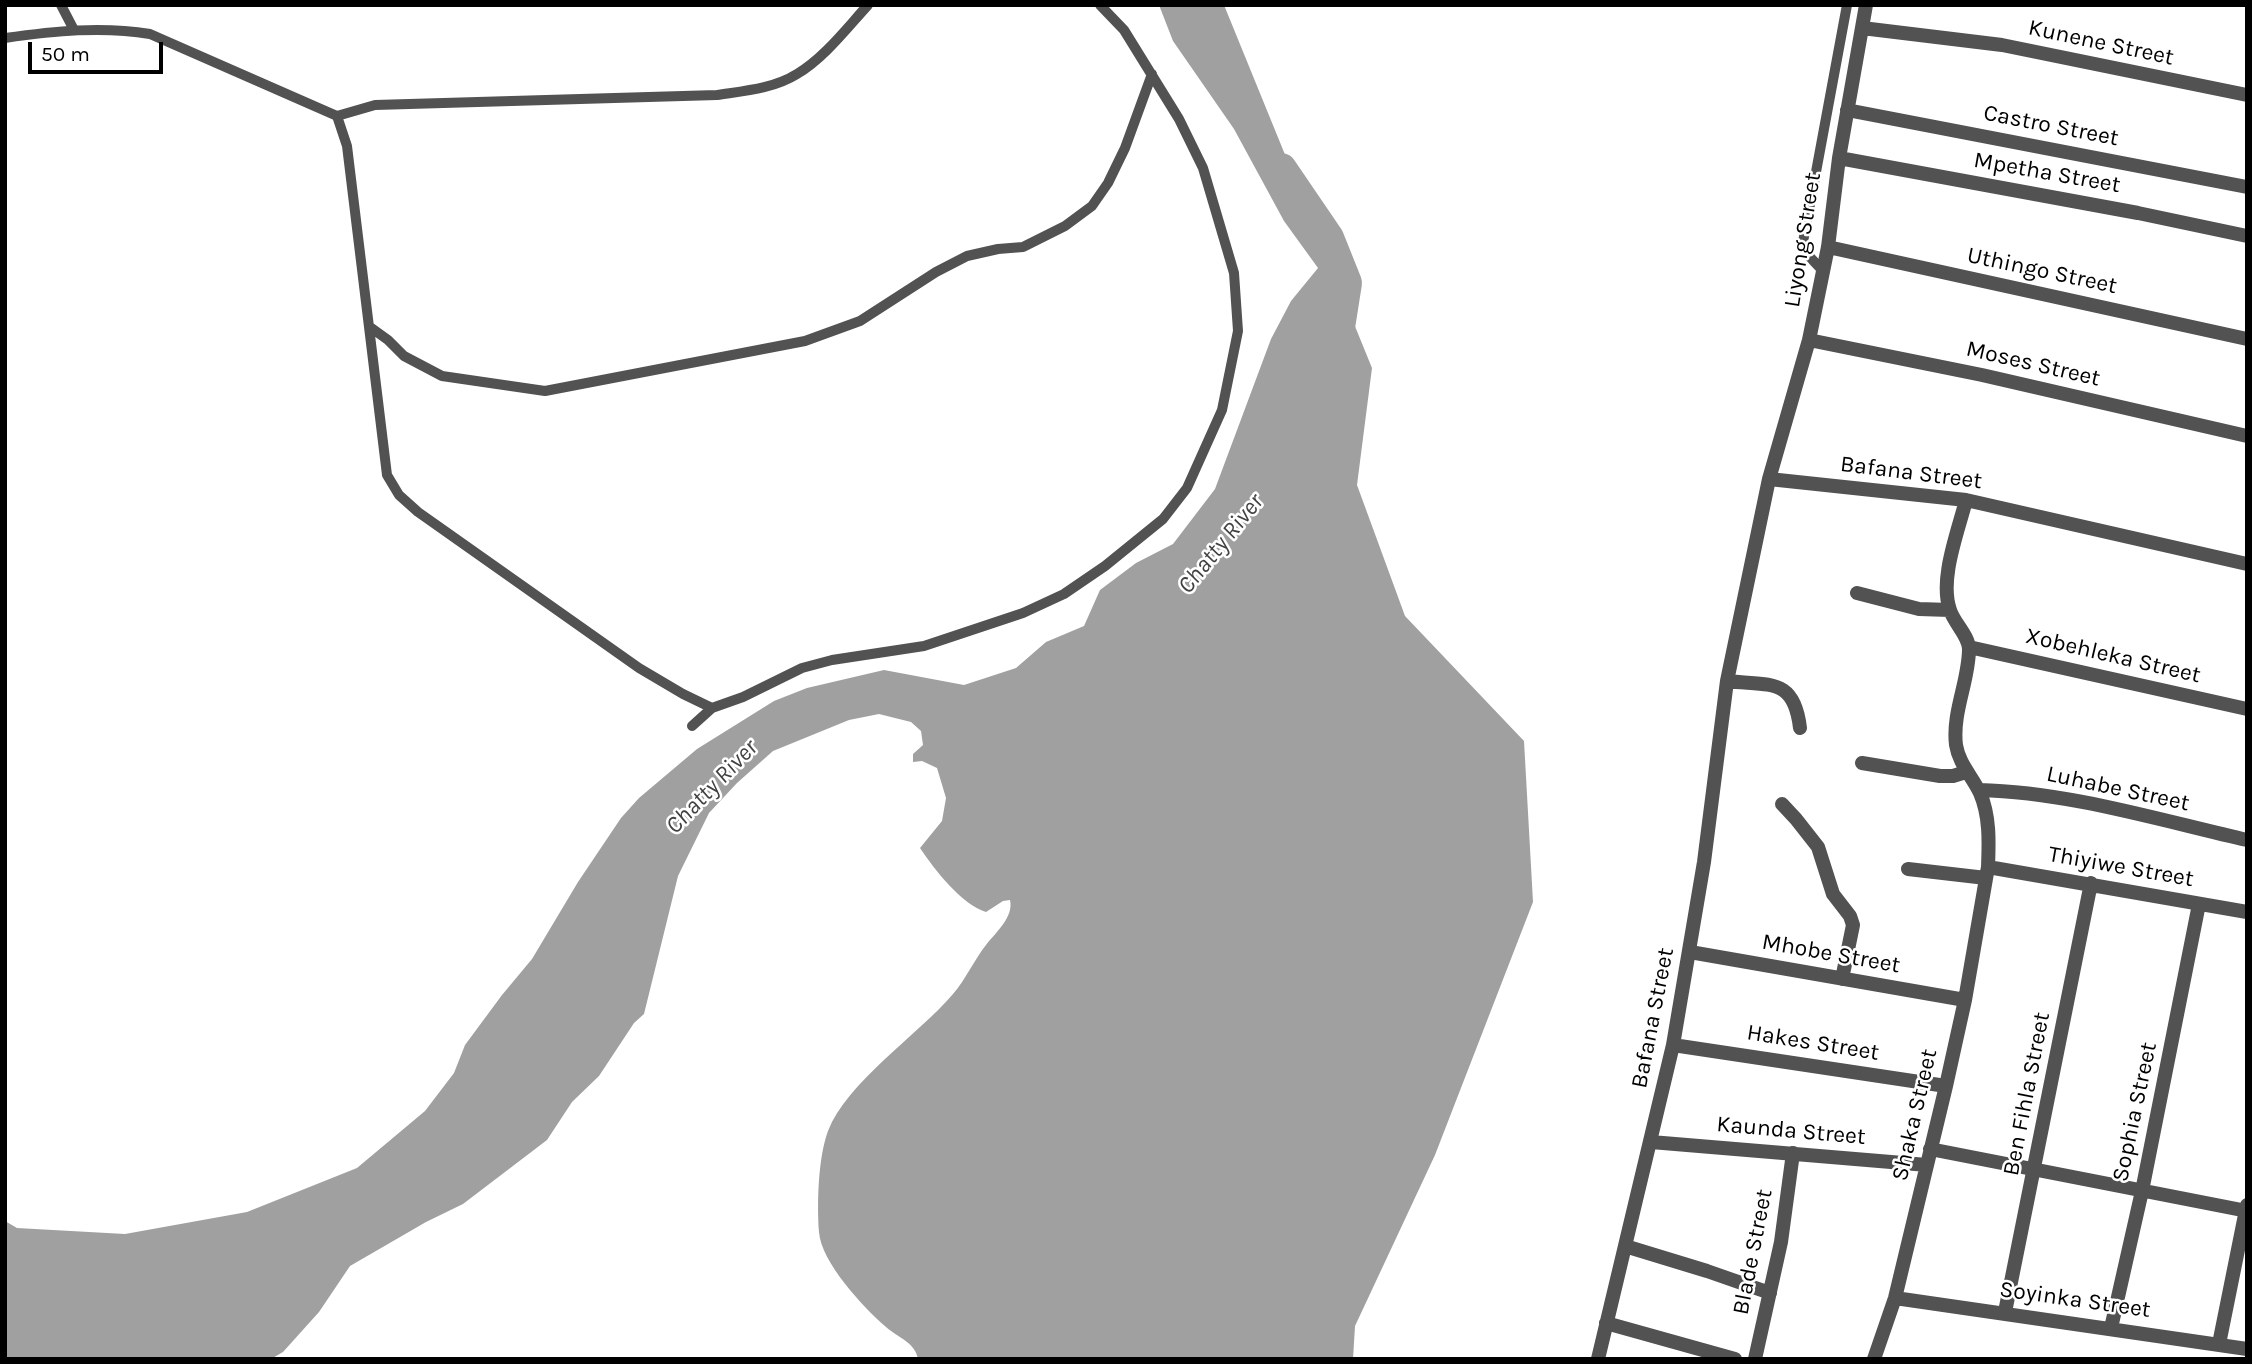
<!DOCTYPE html>
<html>
<head>
<meta charset="utf-8">
<style>
	body { margin:0 }
	#map { position:relative; width:2252px; height:1364px; overflow:hidden; background:#fff; font-family:Karla,sans-serif }
	canvas { display:block }
	.frame { position:absolute; inset:0; border:7px solid #000; pointer-events:none }
	.scale { position:absolute; left:28px; top:42px; width:135px; height:32px; box-sizing:border-box; border:4px solid #000; border-top:0; padding-left:9px; font-size:21px; line-height:24px; white-space:nowrap; color:#000; -webkit-text-stroke:5px #fff; paint-order:stroke }
</style>
</head>
<body>
<div id="map">
<canvas width="2252" height="1364"></canvas>
<div class="frame"></div>
<div class="scale">50 m</div>
</div>
<script>
const ctx = document.querySelector('canvas').getContext('2d');
ctx.lineJoin = 'round';
function fill(path, color) {
  ctx.fillStyle = color;
  ctx.fill(path, 'evenodd');
}
function strokePath(path, color, width, dash) {
  ctx.strokeStyle = color;
  ctx.lineWidth = width;
  ctx.lineCap = dash ? 'butt' : 'round';
  ctx.setLineDash(dash || []);
  ctx.stroke(path);
}
function label(font, color, halo, rows, align = 'center') {
  ctx.font = font + ' Karla,sans-serif';
  ctx.lineWidth = 5;
  ctx.setLineDash([]);
  ctx.textBaseline = 'middle';
  ctx.strokeStyle = halo;
  ctx.fillStyle = color;
  for (const [text, x, y, turn = 0] of rows) {
    ctx.save();
    ctx.translate(x, y);
    ctx.rotate((+turn || 0) * Math.PI / 180);
    ctx.textAlign = isNaN(turn) ? turn : align;
    if (halo) ctx.strokeText(text, 0, 0);
    ctx.fillText(text, 0, 0);
    ctx.restore();
  }
}
fill(new Path2D(`
	M 1159,5 L 1224,5 L 1372,368 L 1357,485 L 1405,616 L 1524,741 L 1533,902 L 1435,1155 L 1355,1326 L 1353,1359 L 918,1359 C 915,1342 898,1338 886,1327 C 863,1307 821,1262 819,1232 C 817,1204 818,1158 828,1131 C 847,1082 918,1035 953,994 C 966,979 974,960 986,945 C 996,932 1014,917 1010,900 L 1003,901 L 986,912 C 962,905 934,869 920,848 L 942,821 L 946,798 L 937,768 L 922,761 L 913,762 L 913,754 L 923,745 L 921,731 L 911,722 L 879,714 L 849,720 L 773,751 L 737,783 L 709,813 L 678,876 L 644,1014 L 634,1023 L 599,1076 L 572,1102 L 547,1140 L 463,1204 L 426,1222 L 350,1266 L 319,1312 L 283,1352 L 271,1359 L 5,1359 L 5,1221 L 17,1228 L 125,1234 L 247,1212 L 357,1168 L 425,1111 L 454,1073 L 465,1045 L 502,995 L 532,959 L 578,882 L 621,818 L 639,798 L 697,749 L 774,701 L 807,688 L 884,670 L 964,685 L 1016,668 L 1046,642 L 1084,626 L 1100,590 L 1136,563 L 1173,544 L 1215,489 L 1271,339 L 1291,301 L 1318,268 L 1284,221 L 1234,129 L 1173,41 Z`), '#a0a0a0');
strokePath(new Path2D(`
	M 1281,169 L 1328,238 L 1346,283 L 1337,340`), '#a0a0a0', 32);
strokePath(new Path2D(`
	M 61,5 L 74,30
	M 5,38 C 54,31 102,26 150,34 L 337,116 L 347,146 L 387,475 L 399,495 L 418,512 L 639,668 L 683,694 L 712,708
	M 337,116 L 375,105 L 717,95 C 743,91 773,89 797,74 C 824,58 846,29 868,5
	M 1823,271 L 1808,255 L 1803,242 L 1847,5
	M 370,327 L 388,340 L 404,356 L 442,376 L 545,391 L 805,341 L 860,321 L 936,272 L 967,256 L 998,249 L 1023,247 L 1065,226 L 1092,206 L 1108,183 L 1125,148 L 1152,74
	M 692,726 L 712,708 L 743,697 L 802,668 L 832,660 L 924,646 L 1023,613 L 1064,594 L 1105,566 L 1163,519 L 1187,488 L 1222,410 L 1238,331 L 1234,273 L 1203,168 L 1179,119 L 1124,30 L 1100,5`), '#525252', 10);
strokePath(new Path2D(`
	M 1862,28 L 2002,45 L 2247,95
	M 1847,110 L 2247,187
	M 1839,158 L 2138,213 L 2247,236
	M 1828,247 L 2247,339
	M 1809,340 L 1982,375 L 2247,436
	M 1769,479 L 1809,340 L 1828,247 L 1839,158 L 1866,5
	M 1857,593 L 1919,609 L 1950,610
	M 1969,647 L 2247,709
	M 1727,681 C 1770,686 1794,677 1800,728
	M 1862,763 L 1940,776 L 1953,776 L 1966,772
	M 1979,790 C 2068,792 2159,820 2247,840
	M 1782,804 L 1796,819 L 1818,847 L 1833,894 L 1850,916 L 1853,925 L 1842,979
	M 1988,867 L 2247,912
	M 1908,869 L 1986,878
	M 1690,952 L 1965,1000
	M 1673,1045 L 1946,1086
	M 1651,1142 L 1927,1165
	M 1930,1149 L 2247,1211
	M 1625,1246 L 1707,1271 L 1770,1293
	M 1895,1298 L 2247,1349
	M 2005,1312 L 2091,883
	M 1606,1323 L 1735,1359
	M 2111,1328 L 2142,1191 L 2199,904
	M 2219,1344 L 2247,1205
	M 1598,1359 L 1673,1045 L 1704,862 L 1727,681 L 1769,479 L 1966,500 L 2247,564
	M 1755,1359 L 1781,1242 L 1793,1153
	M 1874,1359 L 1895,1298 L 1946,1086 L 1965,1000 L 1988,867 C 1989,842 1990,816 1980,793 C 1972,776 1959,764 1956,745 C 1952,712 1969,681 1969,649 C 1969,636 1954,623 1950,610 C 1939,579 1958,532 1966,500`), '#525252', 14);
label('23px', '#000', '#fff', [
	["Kunene Street",2101,43,12],
	["Castro Street",2051,126,11],
	["Mpetha Street",2047,173,10],
	["Liyong Street",1803,240,-81],
	["Uthingo Street",2042,271,12],
	["Moses Street",2033,364,13],
	["Bafana Street",1911,473,7],
	["Xobehleka Street",2113,656,13],
	["Luhabe Street",2118,789,12],
	["Thiyiwe Street",2121,867,10],
	["Mhobe Street",1831,954,10],
	["Bafana Street",1653,1018,-79],
	["Hakes Street",1813,1043,9],
	["Ben Fihla Street",2027,1094,-79],
	["Sophia Street",2135,1112,-78],
	["Shaka Street",1915,1115,-77],
	["Kaunda Street",1791,1131,5],
	["Blade Street",1753,1252,-79],
	["Soyinka Street",2075,1300,8]
]);
label('italic 24px', '#414141', '#fff', [
	["Chatty River",1221,544,-51],
	["Chatty River",712,787,-46]
]);
</script>
</body>
</html>
